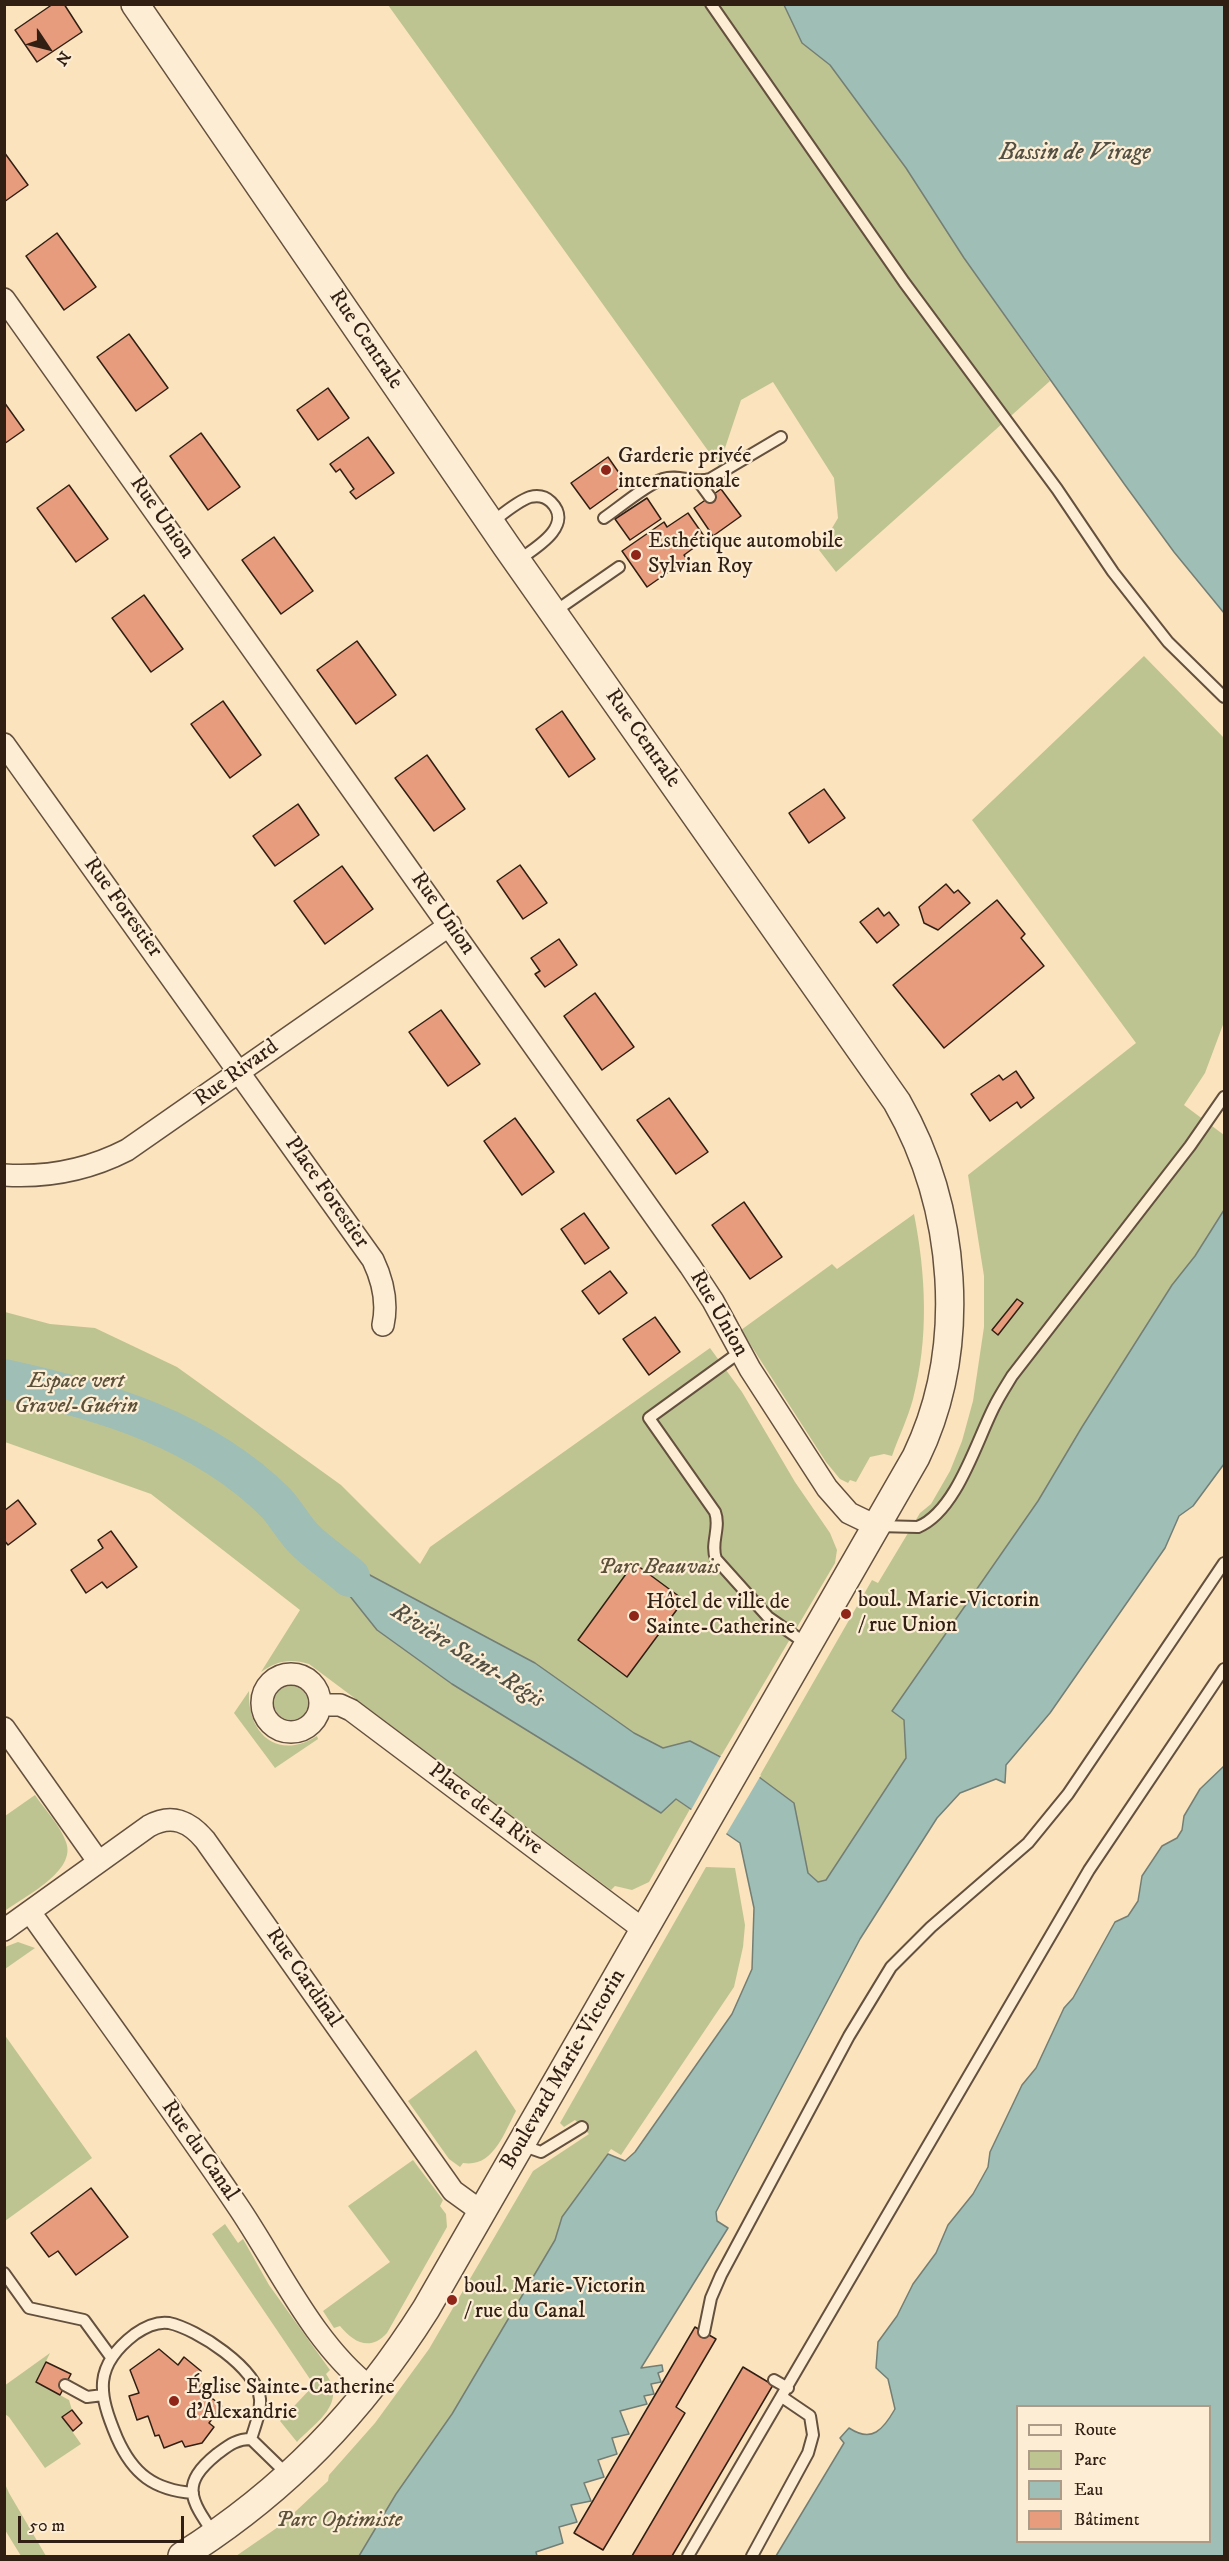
<!DOCTYPE html>
<html>
<head>
<meta charset="utf-8">
<style>
	body { margin:0 }
	#map { position:relative; width:1229px; height:2561px; overflow:hidden; background:#fbe3bd; font-family:"IM FELL DW Pica",serif }
	canvas { display:block }
	.frame { position:absolute; inset:0; border:6px solid #311f14; pointer-events:none }
	.legend { position:absolute; left:1016px; top:2405px; width:195px; height:138px; box-sizing:border-box; background:#fcedd4; border:2px solid #ab9b87; margin:0; padding:8px 10px; list-style:none; font-size:18px; color:#311f14 }
	.legend li { display:flex; align-items:center; gap:12px; height:30px }
	.legend b { width:30px; border:2px solid #ab9b87 }
	.north { position:absolute; left:18px; top:18px; width:60px; height:60px; -webkit-text-stroke:4px #fcedd4; paint-order:stroke; rotate:125deg; font-size:16px; font-weight:700; line-height:24px; text-align:center; color:#311f14 }
	.north::after { content:''; display:block; margin:auto; width:21px; height:27px; background:#311f14; clip-path:polygon(50% 0,100% 100%,50% 72%,0 100%) }
	.scale { position:absolute; left:18px; top:2516px; width:166px; height:27px; box-sizing:border-box; border:3px solid #311f14; border-top:0; padding-left:8px; font-size:18px; line-height:21px; white-space:nowrap; color:#311f14; -webkit-text-stroke:4px #fcedd4; paint-order:stroke }
</style>
</head>
<body>
<div id="map">
<canvas width="1229" height="2561"></canvas>
<div class="frame"></div>
<ul class="legend">
<li><b style="height:8px;background:#fcedd4"></b>Route</li>
<li><b style="height:16px;background:#bec491"></b>Parc</li>
<li><b style="height:16px;background:#9fbeb5"></b>Eau</li>
<li><b style="height:16px;background:#e69c7d"></b>Bâtiment</li>
</ul>
<div class="north">N</div>
<div class="scale">50 m</div>
</div>
<script>
const ctx = document.querySelector('canvas').getContext('2d');
ctx.lineJoin = 'round';
function fill(path, color) {
  ctx.fillStyle = color;
  ctx.fill(path, 'evenodd');
}
function strokePath(path, color, width, dash) {
  ctx.strokeStyle = color;
  ctx.lineWidth = width;
  ctx.lineCap = dash ? 'butt' : 'round';
  ctx.setLineDash(dash || []);
  ctx.stroke(path);
}
function label(font, color, halo, rows, align = 'center') {
  ctx.font = font + ' "IM FELL DW Pica",serif';
  ctx.lineWidth = 4.5;
  ctx.setLineDash([]);
  ctx.textBaseline = 'middle';
  ctx.strokeStyle = halo;
  ctx.fillStyle = color;
  for (const [text, x, y, turn = 0] of rows) {
    ctx.save();
    ctx.translate(x, y);
    ctx.rotate((+turn || 0) * Math.PI / 180);
    ctx.textAlign = isNaN(turn) ? turn : align;
    if (halo) ctx.strokeText(text, 0, 0);
    ctx.fillText(text, 0, 0);
    ctx.restore();
  }
}
fill(new Path2D(`
	M 388,5 L 784,5 L 802,43 L 830,65 L 906,168 L 964,258 L 1050,381 L 836,572 L 819,550 L 838,518 L 834,478 L 773,382 L 741,400 L 719,466 Z
	M 1144,656 L 1224,738 L 1224,1022 L 1205,1073 L 1184,1105 L 1224,1135 L 1224,1210 L 1195,1256 L 1172,1285 L 1082,1427 L 1038,1501 L 892,1711 L 904,1720 L 906,1758 L 826,1880 L 818,1882 L 808,1873 L 794,1803 L 759,1777 L 872,1580 L 878,1583 L 920,1513 L 931,1504 L 950,1471 L 962,1441 L 973,1401 L 984,1327 L 984,1276 L 968,1175 L 1136,1043 L 972,820 Z
	M 914,1214 C 926,1275 929,1338 913,1399 C 908,1418 899,1436 892,1456 L 884,1454 L 870,1457 L 856,1482 L 850,1480 L 848,1483 L 840,1479 L 826,1462 L 741,1330 L 832,1264 L 837,1269 Z
	M 5,1312 L 50,1324 L 95,1328 L 177,1367 L 341,1485 L 420,1564 L 430,1547 L 710,1348 L 742,1392 L 795,1482 L 830,1533 L 837,1550 L 835,1563 L 721,1756 L 690,1741 L 663,1748 L 634,1733 L 535,1663 L 307,1542 L 377,1630 L 452,1684 L 660,1813 L 676,1799 L 690,1809 L 649,1882 L 632,1890 L 615,1886 L 611,1890 L 309,1664 C 290,1658 277,1661 261,1672 L 300,1610 L 151,1494 L 5,1442 Z
	M274 1703a17 17 0 1 1 34 0a17 17 0 1 1-34 0Z
	M 249,1691 C 247,1734 278,1761 317,1736 L 318,1739 L 275,1768 L 234,1713 Z
	M 35,1795 C 45,1810 60,1825 66,1842 C 77,1871 25,1896 5,1911 L 5,1816 Z
	M 706,1867 L 735,1868 L 745,1925 L 743,1947 L 734,1987 L 621,2155 L 611,2149 L 562,2217 L 555,2240 L 452,2414 L 396,2494 L 359,2556 L 236,2556 L 281,2525 L 328,2481 L 329,2475 L 375,2423 L 429,2349 L 533,2171 L 589,2134 L 575,2120 L 564,2127 L 560,2123 Z
	M 18,1942 L 35,1948 L 5,1969 L 5,1947 Z
	M 4,2034 L 92,2158 L 5,2221 L 4,2221 Z
	M 476,2050 L 516,2111 C 504,2133 493,2168 463,2163 L 460,2167 L 449,2159 L 408,2101 Z
	M 413,2160 L 443,2200 L 440,2206 L 446,2214 L 447,2227 L 387,2333 C 370,2352 353,2342 340,2326 L 334,2328 L 323,2311 L 390,2262 L 348,2206 Z
	M 225,2224 L 238,2243 L 243,2239 L 269,2285 L 330,2370 L 326,2374 C 347,2404 317,2421 297,2442 L 280,2421 L 314,2385 L 212,2234 Z
	M 50,2353 L 36,2382 L 69,2400 L 72,2410 L 62,2417 L 81,2444 L 45,2468 L 9,2417 L 5,2414 L 4,2386 Z
	M 5,2484 L 9,2493 L 46,2556 L 21,2556 L 5,2530 Z`), '#bec491');
const water = new Path2D(`
	M 784,5 L 1224,5 L 1224,613 L 1174,552 L 1125,485 L 964,258 L 906,168 L 830,65 L 802,43 Z
	M 1224,1210 L 1224,1464 L 1193,1506 L 1179,1516 L 1165,1548 L 1050,1713 L 1006,1765 L 1005,1783 L 996,1779 L 960,1793 L 937,1818 L 860,1939 L 716,2212 L 717,2221 L 728,2228 L 641,2368 L 662,2365 L 663,2371 L 658,2373 L 661,2382 L 651,2384 L 654,2394 L 644,2396 L 647,2404 L 620,2411 L 629,2434 L 612,2438 L 617,2454 L 598,2460 L 604,2477 L 584,2483 L 591,2501 L 571,2505 L 577,2522 L 559,2527 L 563,2543 L 536,2552 L 537,2556 L 359,2556 L 396,2494 L 452,2414 L 555,2240 L 562,2217 L 608,2154 L 625,2161 L 635,2152 L 732,2014 L 752,1969 L 754,1908 L 740,1843 L 676,1799 L 661,1813 L 452,1684 L 377,1630 L 306,1541 L 535,1663 L 634,1733 L 663,1748 L 690,1741 L 759,1777 L 794,1803 L 808,1873 L 818,1882 L 826,1880 L 906,1758 L 904,1720 L 892,1711 L 1038,1501 L 1082,1427 L 1172,1285 L 1195,1256 Z
	M 1224,1766 L 1224,2556 L 776,2556 L 844,2443 L 840,2438 L 849,2428 C 872,2443 883,2430 895,2409 L 888,2379 L 876,2368 L 878,2342 L 897,2316 L 913,2284 L 936,2253 L 948,2225 L 973,2194 L 988,2167 L 990,2152 L 1022,2085 L 1036,2068 L 1064,2008 L 1073,1998 L 1115,1922 L 1128,1916 L 1138,1901 L 1142,1876 L 1162,1846 L 1177,1838 L 1182,1830 L 1184,1816 L 1200,1789 ZM 1018,2406 L 1210,2406 L 1210,2542 L 1018,2542 Z`);
fill(water, '#9fbeb5');
strokePath(water, '#737e75', 1.5);
fill(new Path2D(`
	M 722,1754 L 761,1775 L 725,1836 L 690,1812 Z`), '#fbe3bd');
strokePath(new Path2D(`
	M 4,1379 C 102,1400 203,1430 276,1503 C 287,1515 295,1531 307,1542 C 320,1554 336,1565 350,1577`), '#9fbeb5', 40);
const building = new Path2D(`
	M 53,4 L 64,4 L 82,32 L 37,62 L 15,30 Z
	M 4,152 L 28,185 L 4,202 Z
	M 57,233 L 96,287 L 64,310 L 26,256 Z
	M 129,334 L 168,388 L 136,411 L 97,357 Z
	M 328,388 L 349,418 L 318,440 L 297,410 Z
	M 4,402 L 24,430 L 4,444 Z
	M 201,433 L 240,487 L 208,510 L 170,456 Z
	M 368,437 L 394,473 L 356,499 L 350,492 L 354,489 L 340,469 L 336,472 L 330,464 Z
	M 608,457 L 626,483 L 590,509 L 571,483 Z
	M 69,485 L 108,539 L 76,562 L 37,508 Z
	M 721,489 L 741,516 L 713,536 L 694,508 Z
	M 647,498 L 661,519 L 630,540 L 615,519 Z
	M 688,513 L 706,539 L 684,555 L 687,559 L 647,587 L 622,551 L 664,522 L 667,527 Z
	M 274,537 L 313,591 L 281,614 L 242,560 Z
	M 144,595 L 183,649 L 151,672 L 112,618 Z
	M 357,641 L 396,695 L 356,724 L 317,670 Z
	M 223,701 L 261,755 L 230,778 L 191,724 Z
	M 562,711 L 595,759 L 569,777 L 536,729 Z
	M 427,755 L 465,809 L 434,831 L 395,778 Z
	M 824,789 L 845,818 L 809,843 L 789,813 Z
	M 298,804 L 319,835 L 275,866 L 253,836 Z
	M 520,865 L 547,903 L 523,919 L 497,881 Z
	M 342,866 L 373,909 L 325,944 L 294,901 Z
	M 946,884 L 954,893 L 958,890 L 970,903 L 938,930 L 924,923 L 919,907 Z
	M 997,900 L 1025,934 L 1021,938 L 1044,966 L 944,1048 L 893,985 Z
	M 878,908 L 884,916 L 889,912 L 899,925 L 877,943 L 860,922 Z
	M 559,939 L 577,965 L 545,987 L 535,974 L 540,971 L 531,958 Z
	M 595,993 L 634,1047 L 602,1070 L 564,1016 Z
	M 441,1010 L 480,1064 L 448,1086 L 409,1032 Z
	M 1016,1071 L 1034,1098 L 1021,1108 L 1017,1102 L 990,1121 L 971,1094 L 999,1075 L 1003,1080 Z
	M 669,1098 L 708,1152 L 676,1174 L 637,1120 Z
	M 515,1118 L 554,1172 L 522,1195 L 484,1141 Z
	M 744,1202 L 782,1257 L 750,1279 L 712,1225 Z
	M 584,1213 L 609,1248 L 585,1264 L 561,1229 Z
	M 610,1271 L 627,1293 L 599,1314 L 582,1291 Z
	M 1017,1299 L 1023,1303 L 998,1335 L 992,1330 Z
	M 655,1317 L 680,1352 L 649,1375 L 623,1339 Z
	M 18,1500 L 36,1524 L 8,1545 L 4,1540 L 4,1511 Z
	M 111,1531 L 137,1567 L 107,1588 L 102,1582 L 86,1593 L 71,1570 L 103,1548 L 98,1540 Z
	M 634,1563 L 684,1600 L 627,1677 L 578,1640 Z
	M 91,2188 L 128,2237 L 76,2275 L 58,2251 L 49,2257 L 31,2233 Z
	M 695,2327 L 716,2339 L 676,2407 L 685,2413 L 603,2550 L 574,2533 Z
	M 159,2349 L 178,2365 L 184,2357 L 201,2371 L 196,2379 L 212,2392 L 209,2396 L 222,2406 L 209,2423 L 214,2427 L 202,2443 L 185,2447 L 182,2441 L 164,2448 L 159,2435 L 155,2436 L 148,2416 L 137,2420 L 129,2396 L 139,2393 L 130,2370 Z
	M 46,2362 L 71,2374 L 60,2395 L 36,2382 Z
	M 743,2367 L 773,2385 L 672,2556 L 632,2556 Z
	M 72,2410 L 82,2423 L 73,2431 L 62,2417 Z`);
fill(building, '#e69c7d');
strokePath(building, '#311f14', 1.5);
const service = new Path2D(`
	M 711,4 L 904,282 L 1057,489 L 1113,572 L 1168,642 L 1224,697
	M 699,482 L 710,497
	M 604,518 C 620,507 647,484 663,479 C 679,474 694,484 710,479 L 781,437
	M 491,523 C 503,514 516,502 530,497 C 538,495 545,496 551,502 C 575,526 534,549 517,561
	M 554,612 L 619,567
	M 740,1352 L 649,1418 L 715,1512 C 721,1528 710,1543 716,1559 L 768,1617 L 808,1645
	M 877,1526 L 918,1527 C 957,1511 977,1439 995,1405 C 1000,1395 1006,1386 1012,1376 L 1190,1146 L 1224,1097
	M 521,2145 L 541,2152 L 582,2127
	M 4,2273 L 29,2308 L 84,2320 L 111,2357
	M 704,2332 L 711,2298 L 721,2275 L 849,2036 L 891,1967 L 931,1927 L 1028,1843 L 1068,1794 L 1224,1563
	M 774,2380 L 788,2388
	M 65,2385 L 87,2397 L 103,2395
	M 193,2493 C 154,2490 133,2474 117,2438 C 98,2393 93,2366 135,2334 C 145,2327 156,2321 169,2323 C 197,2329 257,2368 260,2399 C 261,2412 255,2426 251,2439
	M 214,2534 C 190,2499 180,2484 217,2454 C 228,2446 236,2439 251,2439 L 287,2474
	M 688,2556 L 1089,1870 L 1224,1669
	M 752,2556 L 808,2453 L 813,2435 L 810,2416 L 782,2397`);
const minor = new Path2D(`
	M 4,299 L 690,1266 L 713,1301 L 750,1369 L 827,1488 L 849,1513 L 876,1526
	M 4,744 L 373,1260 C 383,1281 388,1302 383,1325
	M 4,1175 C 49,1178 88,1170 127,1150 L 450,925
	M262 1703a29 29 0 1 1 58 0a29 29 0 1 1-58 0Z
	M 320,1705 L 340,1705 L 351,1710 L 644,1930
	M 4,1728 L 98,1861
	M 30,1912 C 99,2009 170,2106 237,2205 C 278,2265 313,2344 371,2388
	M 4,1930 L 149,1826 C 172,1813 190,1822 205,1840 L 453,2191 L 482,2212`);
const tertiary = new Path2D(`
	M 135,4 L 507,547 L 897,1102 C 957,1207 969,1347 916,1457 L 426,2309 C 361,2412 285,2491 182,2556`);
strokePath(service, '#64503e', 14);
strokePath(minor, '#64503e', 24);
strokePath(tertiary, '#64503e', 30);
strokePath(service, '#fcedd4', 10);
strokePath(minor, '#fcedd4', 21);
strokePath(tertiary, '#fcedd4', 27);
for (const [x, y, r, color] of [
	[606,470,6,"#8f2418"],
	[636,555,6,"#8f2418"],
	[846,1614,6,"#8f2418"],
	[634,1616,6,"#8f2418"],
	[452,2300,6,"#8f2418"],
	[174,2401,6,"#8f2418"]
]) {
  const dot = new Path2D();
  dot.arc(x, y, r, 0, 2 * Math.PI);
  ctx.fillStyle = color;
  ctx.fill(dot);
  strokePath(dot, '#fcedd4', 2);
}
label('22px', '#311f14', '#fcedd4', [
	["Rue Centrale",365,340,56],
	["Rue Union",161,518,55],
	["Rue Centrale",642,739,55],
	["Rue Forestier",122,908,54],
	["Rue Union",442,914,55],
	["Rue Rivard",237,1074,-36],
	["Place Forestier",326,1193,55],
	["Rue Union",718,1314,60],
	["Place de la Rive",485,1810,37],
	["Rue Cardinal",303,1978,55],
	["Boulevard Marie-Victorin",564,2070,-60],
	["Rue du Canal",199,2151,55]
]);
label('22px', '#311f14', '#fcedd4', [
	["Garderie privée",618,457],
	["internationale",618,482],
	["Esthétique automobile",648,542],
	["Sylvian Roy",648,567],
	["boul. Marie-Victorin",858,1601],
	["/ rue Union",858,1626],
	["Hôtel de ville de",646,1603],
	["Sainte-Catherine",646,1628],
	["boul. Marie-Victorin",464,2287],
	["/ rue du Canal",464,2312],
	["Église Sainte-Catherine",186,2388],
	["d'Alexandrie",186,2413]
], 'left');
label('italic 22px', '#5b513a', '#fcedd4', [
	["Espace vert",76,1382],
	["Gravel-Guérin",76,1407],
	["Parc Beauvais",659,1568],
	["Parc Optimiste",339,2521]
]);
label('italic 24px', '#524f44', '#fcedd4', [
	["Bassin de Virage",1075,154],
	["Rivière Saint-Régis",467,1657,32]
]);
</script>
</body>
</html>
